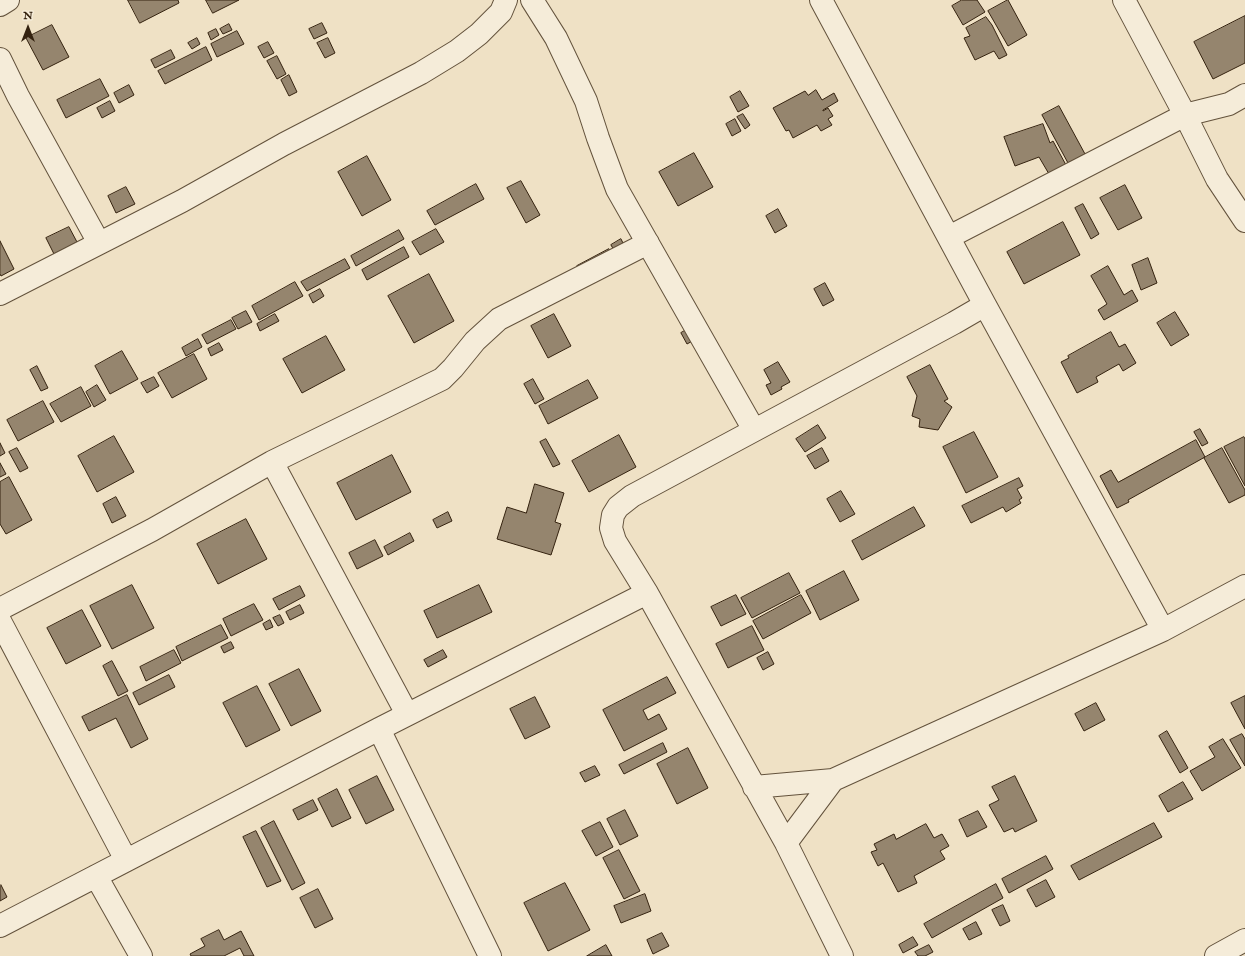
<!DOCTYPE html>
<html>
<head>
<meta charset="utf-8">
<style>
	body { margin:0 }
	#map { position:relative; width:1245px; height:956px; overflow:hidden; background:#efe1c5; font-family:"IM FELL English",serif }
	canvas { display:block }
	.north { position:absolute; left:8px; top:8px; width:40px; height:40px; -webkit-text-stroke:3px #f5ecd9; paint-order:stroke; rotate:0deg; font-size:11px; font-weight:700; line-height:16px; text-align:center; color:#34220f }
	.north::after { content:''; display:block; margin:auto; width:14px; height:18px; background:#34220f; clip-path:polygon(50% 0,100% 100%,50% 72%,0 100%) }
</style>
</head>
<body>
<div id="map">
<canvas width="1245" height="956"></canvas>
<div class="north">N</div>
</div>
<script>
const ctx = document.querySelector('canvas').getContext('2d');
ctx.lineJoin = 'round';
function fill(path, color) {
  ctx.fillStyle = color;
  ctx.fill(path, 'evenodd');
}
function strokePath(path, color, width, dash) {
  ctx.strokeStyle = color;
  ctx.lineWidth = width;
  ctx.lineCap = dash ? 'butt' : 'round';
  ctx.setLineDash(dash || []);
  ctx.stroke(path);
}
const building = new Path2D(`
	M 128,0 L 178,0 L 179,3 L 140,23 Z
	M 206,0 L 239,0 L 213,13 Z
	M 962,0 L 977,0 L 985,12 L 963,25 L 952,6 Z
	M 1008,0 L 1027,35 L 1008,46 L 988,11 Z
	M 1245,16 L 1245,63 L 1213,79 L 1194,42 Z
	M 986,17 L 992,25 L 1007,55 L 999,59 L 994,51 L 975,60 L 964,38 L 970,36 L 966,28 Z
	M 322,23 L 327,33 L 314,39 L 309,29 Z
	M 229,24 L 232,30 L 223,34 L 220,29 Z
	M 52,25 L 69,57 L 43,70 L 26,38 Z
	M 216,29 L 219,35 L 211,40 L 208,33 Z
	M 237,31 L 244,44 L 217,57 L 211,44 Z
	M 197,38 L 200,44 L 192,49 L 188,43 Z
	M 328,38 L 335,53 L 325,58 L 317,43 Z
	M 268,42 L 274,53 L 264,58 L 258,47 Z
	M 206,47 L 212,60 L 165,84 L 158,71 Z
	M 171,50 L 175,58 L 155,68 L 151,60 Z
	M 277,56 L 286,74 L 277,79 L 267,61 Z
	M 289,75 L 297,92 L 289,96 L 281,80 Z
	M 100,79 L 109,96 L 66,118 L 57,100 Z
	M 129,85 L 134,95 L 119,103 L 114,93 Z
	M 816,90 L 822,100 L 834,93 L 838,101 L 823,110 L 823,111 L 828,108 L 833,116 L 828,119 L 832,125 L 821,131 L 817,125 L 793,138 L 789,130 L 786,131 L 773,108 L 805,91 L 808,95 Z
	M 740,91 L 749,106 L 738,112 L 730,97 Z
	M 110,101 L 115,111 L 102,118 L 97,108 Z
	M 1059,106 L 1085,154 L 1068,163 L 1042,115 Z
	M 743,114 L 750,125 L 745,129 L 737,117 Z
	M 735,119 L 741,131 L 732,136 L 726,124 Z
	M 1043,124 L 1050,143 L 1053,141 L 1066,165 L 1049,174 L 1039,157 L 1015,166 L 1004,137 Z
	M 694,153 L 713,187 L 678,206 L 659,172 Z
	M 367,156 L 391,200 L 362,216 L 338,172 Z
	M 521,181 L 540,215 L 526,223 L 507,188 Z
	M 476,184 L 484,199 L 435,225 L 427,211 Z
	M 1125,185 L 1142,218 L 1118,230 L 1100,198 Z
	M 126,187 L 135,204 L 116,213 L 108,196 Z
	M 1083,204 L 1099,234 L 1091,239 L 1075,208 Z
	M 778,209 L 787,226 L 775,233 L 766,216 Z
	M 1063,222 L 1080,255 L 1024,284 L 1007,252 Z
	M 69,227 L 77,242 L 54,254 L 46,238 Z
	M 436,229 L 444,242 L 420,255 L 412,242 Z
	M 399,230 L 404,239 L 356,266 L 351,256 Z
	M 621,239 L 626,249 L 616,254 L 611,245 Z
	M 0,241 L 14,269 L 1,276 L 0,274 Z
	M 404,247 L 409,257 L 367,280 L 362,270 Z
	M 609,249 L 613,258 L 582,275 L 577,266 Z
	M 1148,258 L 1157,283 L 1141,290 L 1132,265 Z
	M 345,259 L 350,268 L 307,291 L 301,282 Z
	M 1108,266 L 1124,295 L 1132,290 L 1138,301 L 1104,320 L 1098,310 L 1107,304 L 1091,276 Z
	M 429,274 L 454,321 L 414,343 L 388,296 Z
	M 295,282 L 303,296 L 259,320 L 252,306 Z
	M 825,283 L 834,300 L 823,306 L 814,289 Z
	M 320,289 L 324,296 L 313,303 L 309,295 Z
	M 246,311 L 252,322 L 238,329 L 232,318 Z
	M 1175,312 L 1189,335 L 1171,346 L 1157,323 Z
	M 275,314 L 279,321 L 260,331 L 257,324 Z
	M 554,314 L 571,346 L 548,358 L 531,326 Z
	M 231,320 L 236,329 L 207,344 L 202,335 Z
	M 690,328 L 696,339 L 687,344 L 681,333 Z
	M 1111,332 L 1119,347 L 1125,344 L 1136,363 L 1123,371 L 1119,364 L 1096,377 L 1098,382 L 1077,393 L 1061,362 L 1069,358 L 1068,356 Z
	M 326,336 L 345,370 L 302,393 L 283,359 Z
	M 198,339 L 202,347 L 186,356 L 182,348 Z
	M 219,343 L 223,350 L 211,356 L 208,349 Z
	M 122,351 L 138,379 L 110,394 L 95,366 Z
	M 194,354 L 207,379 L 172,398 L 158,373 Z
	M 778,362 L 790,382 L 781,387 L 782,389 L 771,395 L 766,385 L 771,383 L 764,370 Z
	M 930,365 L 948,399 L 944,401 L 952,407 L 938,430 L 919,427 L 920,419 L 912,416 L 917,396 L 907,377 Z
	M 37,366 L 48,388 L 41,391 L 30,370 Z
	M 154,377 L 159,386 L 147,393 L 141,383 Z
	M 533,379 L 544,399 L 535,404 L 524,384 Z
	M 588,380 L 598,398 L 548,424 L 539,406 Z
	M 97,385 L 106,400 L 94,407 L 86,392 Z
	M 81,387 L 91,406 L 61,422 L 50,404 Z
	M 43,401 L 54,422 L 18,441 L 7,420 Z
	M 818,425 L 826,438 L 805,452 L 796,439 Z
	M 1200,429 L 1208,443 L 1202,446 L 1194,432 Z
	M 974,432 L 998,477 L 966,493 L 943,447 Z
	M 619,435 L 636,467 L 589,492 L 572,461 Z
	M 114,436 L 134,472 L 97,492 L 78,456 Z
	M 1244,437 L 1245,439 L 1245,486 L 1224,447 Z
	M 546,439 L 560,464 L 553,467 L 540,442 Z
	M 1196,440 L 1205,457 L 1128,500 L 1129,502 L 1117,508 L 1100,476 L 1111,470 L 1118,482 Z
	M 0,443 L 5,453 L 0,456 Z
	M 17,448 L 28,468 L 20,472 L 9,452 Z
	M 822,448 L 829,461 L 815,469 L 807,456 Z
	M 1222,448 L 1245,490 L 1245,495 L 1229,503 L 1204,458 Z
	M 392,455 L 411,492 L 356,520 L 337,483 Z
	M 0,463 L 6,474 L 0,477 Z
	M 9,477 L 32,520 L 6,534 L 0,524 L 0,482 Z
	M 1019,478 L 1023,486 L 1017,489 L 1022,498 L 1019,500 L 1021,503 L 1006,512 L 1003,507 L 971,523 L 962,506 Z
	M 535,484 L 564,493 L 555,522 L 561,524 L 551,555 L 497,539 L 507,507 L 526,513 Z
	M 841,491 L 855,514 L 840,522 L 827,499 Z
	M 116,497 L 126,516 L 112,523 L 103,504 Z
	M 914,507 L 925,526 L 862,560 L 852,541 Z
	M 448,512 L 452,521 L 437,528 L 433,520 Z
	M 246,519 L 267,559 L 218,584 L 197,544 Z
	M 410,533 L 414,541 L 388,555 L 384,547 Z
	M 375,540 L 383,556 L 357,569 L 349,553 Z
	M 844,571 L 859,600 L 820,620 L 806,591 Z
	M 789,573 L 800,593 L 752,618 L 741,598 Z
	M 132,585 L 154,628 L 112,649 L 90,606 Z
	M 479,585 L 492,612 L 437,638 L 424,611 Z
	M 300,586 L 305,596 L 279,610 L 273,599 Z
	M 736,595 L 746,614 L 721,626 L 711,607 Z
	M 801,595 L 811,613 L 763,639 L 753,621 Z
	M 254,604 L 263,620 L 231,636 L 223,619 Z
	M 300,605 L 304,613 L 290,620 L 286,612 Z
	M 82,610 L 101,646 L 66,664 L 47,628 Z
	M 280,615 L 284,623 L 278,626 L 273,618 Z
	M 270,620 L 273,627 L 266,630 L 263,624 Z
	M 221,625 L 228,638 L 182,661 L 176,647 Z
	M 752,626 L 764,650 L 728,668 L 716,644 Z
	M 231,642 L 234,648 L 224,653 L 221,647 Z
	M 174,650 L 181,663 L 146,681 L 140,667 Z
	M 443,650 L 447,657 L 428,667 L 424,660 Z
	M 768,652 L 774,664 L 763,670 L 757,658 Z
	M 112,661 L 128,691 L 118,696 L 103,666 Z
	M 299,669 L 321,711 L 291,726 L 269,684 Z
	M 169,675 L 175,687 L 139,705 L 133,693 Z
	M 667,677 L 676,693 L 643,710 L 648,720 L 659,714 L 667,729 L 624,751 L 603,710 Z
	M 257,686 L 280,730 L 246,747 L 223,703 Z
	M 127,695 L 148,739 L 131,748 L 116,718 L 89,731 L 82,717 Z
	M 1245,696 L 1245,729 L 1231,703 Z
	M 535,697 L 550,727 L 525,739 L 510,709 Z
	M 1096,703 L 1105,720 L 1084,731 L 1075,714 Z
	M 1167,731 L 1188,768 L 1180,773 L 1159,736 Z
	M 1242,734 L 1245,739 L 1245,766 L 1230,740 Z
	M 1223,739 L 1241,768 L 1202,791 L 1190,771 L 1215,757 L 1209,747 Z
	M 663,743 L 667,752 L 624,774 L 619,765 Z
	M 688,748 L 708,788 L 677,804 L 657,764 Z
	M 595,766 L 600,775 L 585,782 L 580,773 Z
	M 377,776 L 394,810 L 366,824 L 349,790 Z
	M 1015,776 L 1037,821 L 1015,832 L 1013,828 L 1004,832 L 989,805 L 999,800 L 992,787 Z
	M 1183,782 L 1193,799 L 1168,812 L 1159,796 Z
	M 337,789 L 351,818 L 332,827 L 318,799 Z
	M 313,800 L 318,810 L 298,820 L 293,810 Z
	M 625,810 L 638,836 L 620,845 L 607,819 Z
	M 978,811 L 987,827 L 967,837 L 959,820 Z
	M 274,821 L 305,883 L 292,890 L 261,828 Z
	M 600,822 L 613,847 L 596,856 L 582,831 Z
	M 1154,823 L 1162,837 L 1079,880 L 1071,866 Z
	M 926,824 L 934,838 L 942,834 L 949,846 L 940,851 L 945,859 L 914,876 L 917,883 L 898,892 L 883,863 L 878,866 L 871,852 L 877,850 L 874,844 L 894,834 L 896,839 Z
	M 256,831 L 281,881 L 267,887 L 243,837 Z
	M 619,850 L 640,891 L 624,899 L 603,858 Z
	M 1046,856 L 1053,869 L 1009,893 L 1002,879 Z
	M 1046,880 L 1055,897 L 1036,907 L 1027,890 Z
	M 565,883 L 590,930 L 548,951 L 524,903 Z
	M 996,884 L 1003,898 L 932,938 L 924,924 Z
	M 1,885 L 7,897 L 0,901 L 0,886 Z
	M 318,889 L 333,919 L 315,928 L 300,898 Z
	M 645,894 L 651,911 L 621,923 L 614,906 Z
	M 1003,905 L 1010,921 L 1000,926 L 992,910 Z
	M 976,922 L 982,934 L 969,940 L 963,929 Z
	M 219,930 L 224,940 L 241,931 L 254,956 L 244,956 L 240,948 L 224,956 L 191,956 L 190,954 L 205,946 L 201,939 Z
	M 662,933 L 669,946 L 653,954 L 647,940 Z
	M 913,937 L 918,945 L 903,953 L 899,945 Z
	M 606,945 L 612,956 L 587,956 Z
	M 929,945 L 933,952 L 925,956 L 918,956 L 915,952 Z`);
fill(building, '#95856e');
strokePath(building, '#34220f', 1);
const minor = new Path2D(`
	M 532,0 L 556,38 L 586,101 L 598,138 L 617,189 L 754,430
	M 821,0 L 985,305 L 1163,630
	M 1124,0 L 1185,115 L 1217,179 L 1245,221
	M 0,5 L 8,0
	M 0,59 L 18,96 L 99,243
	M 949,237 L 1185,115 L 1229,104 L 1245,95
	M 0,294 L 182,201 L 284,144 L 421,73 L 457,51 L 479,34 L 501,12 L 506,0
	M 272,462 L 407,714
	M 0,609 L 152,530 L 272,462 L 442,379 L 453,368 L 475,341 L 499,319 L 648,243
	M 0,621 L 126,860
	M 379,729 L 490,956
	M 754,787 L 833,780
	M 786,843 L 833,780 L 1163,630 L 1245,586
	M 96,876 L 141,956
	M 0,926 L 379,729 L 647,593
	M 842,956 L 786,843 L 647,593 L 615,541 L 611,528 L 613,515 L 618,507 L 632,496 L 954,323 L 985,305
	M 1216,956 L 1245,940`);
strokePath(minor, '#63523c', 24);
strokePath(minor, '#f5ecd9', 22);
</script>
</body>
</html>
